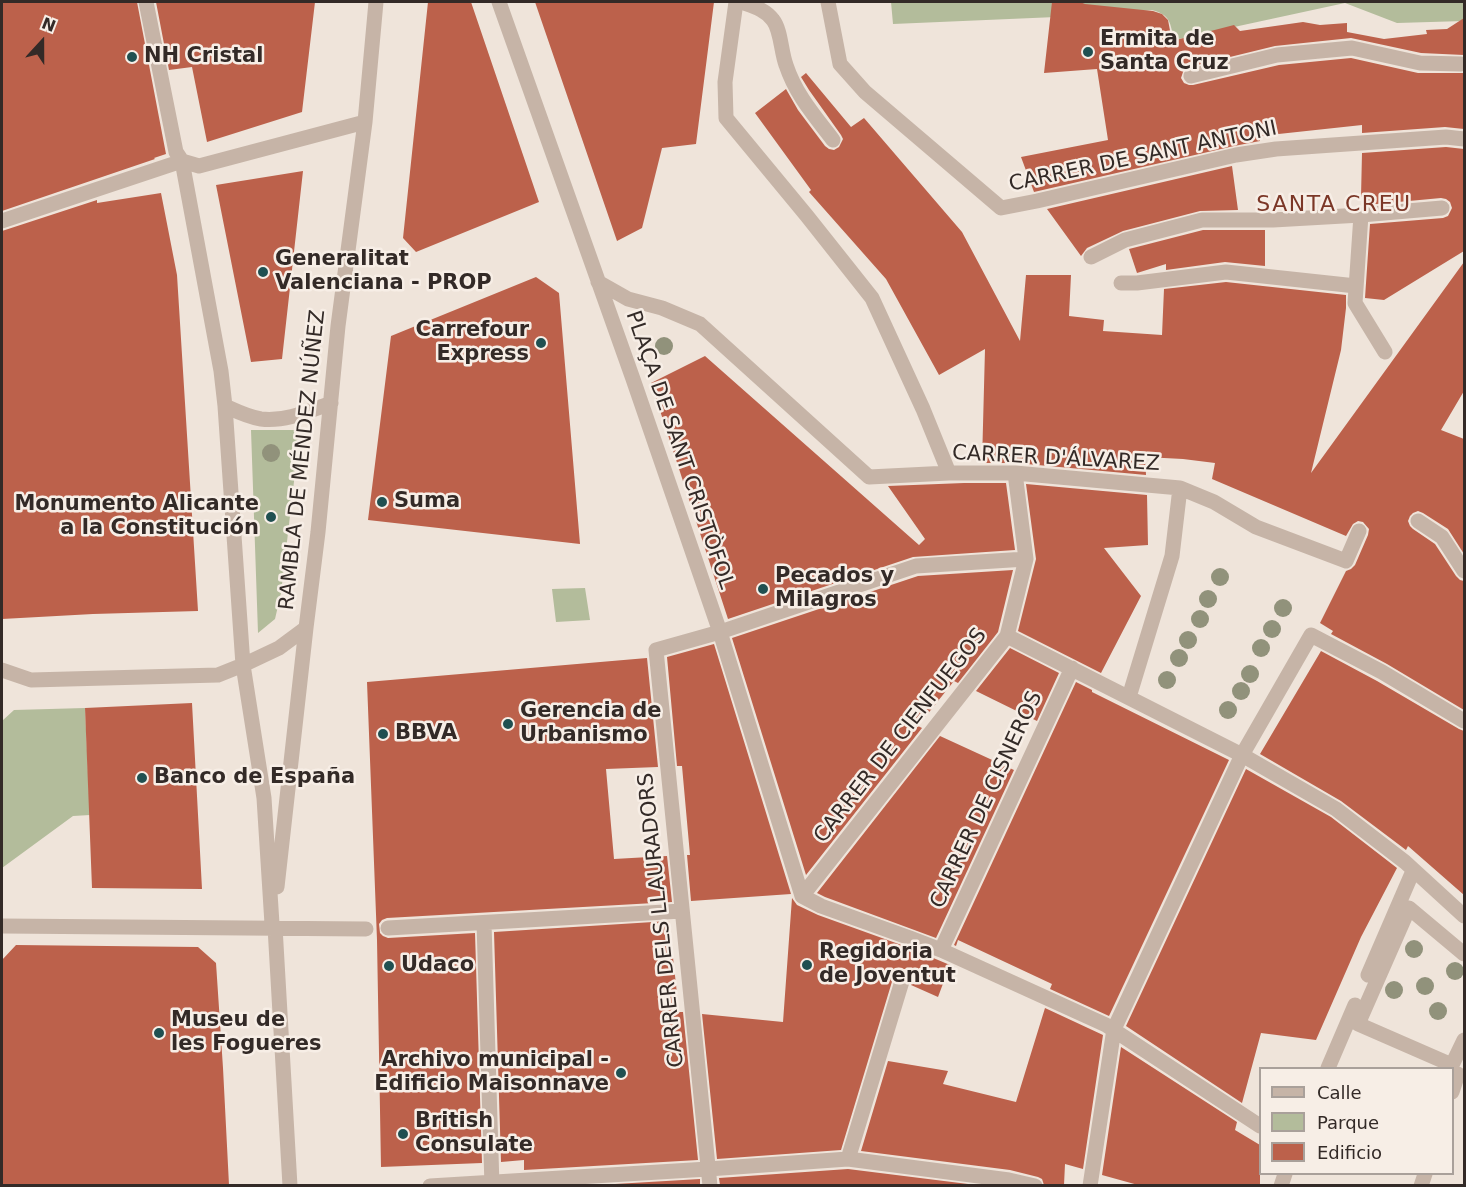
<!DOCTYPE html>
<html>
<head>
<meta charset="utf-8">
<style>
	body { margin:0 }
	#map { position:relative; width:1466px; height:1187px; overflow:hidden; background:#efe4da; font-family:"DejaVu Sans",sans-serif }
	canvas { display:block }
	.frame { position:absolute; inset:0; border:3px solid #332a27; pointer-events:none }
	.legend { position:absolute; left:1259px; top:1067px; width:195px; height:108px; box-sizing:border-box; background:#f7eee6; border:2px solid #a9a09a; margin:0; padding:8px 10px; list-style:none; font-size:18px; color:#332a27 }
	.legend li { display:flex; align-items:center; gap:12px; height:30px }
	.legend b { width:30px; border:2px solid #a9a09a }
	.north { position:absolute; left:12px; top:12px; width:60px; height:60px; -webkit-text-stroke:4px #f7eee6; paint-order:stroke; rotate:21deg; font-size:16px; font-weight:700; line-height:24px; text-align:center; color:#332a27 }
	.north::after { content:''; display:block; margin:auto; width:21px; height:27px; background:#332a27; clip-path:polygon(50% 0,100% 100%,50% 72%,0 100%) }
</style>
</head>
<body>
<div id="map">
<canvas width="1466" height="1187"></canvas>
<div class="frame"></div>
<ul class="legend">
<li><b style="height:8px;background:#c6b4a7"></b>Calle</li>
<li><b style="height:16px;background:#b3bc9b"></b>Parque</li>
<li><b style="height:16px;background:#bc614b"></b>Edificio</li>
</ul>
<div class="north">N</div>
</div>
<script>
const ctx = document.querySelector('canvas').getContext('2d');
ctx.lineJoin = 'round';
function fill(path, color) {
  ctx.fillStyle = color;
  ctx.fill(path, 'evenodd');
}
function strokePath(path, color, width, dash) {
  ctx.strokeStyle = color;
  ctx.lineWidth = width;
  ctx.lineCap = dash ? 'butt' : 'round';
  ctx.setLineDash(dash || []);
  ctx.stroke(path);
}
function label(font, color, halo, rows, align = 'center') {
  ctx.font = font + ' "DejaVu Sans",sans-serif';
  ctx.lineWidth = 5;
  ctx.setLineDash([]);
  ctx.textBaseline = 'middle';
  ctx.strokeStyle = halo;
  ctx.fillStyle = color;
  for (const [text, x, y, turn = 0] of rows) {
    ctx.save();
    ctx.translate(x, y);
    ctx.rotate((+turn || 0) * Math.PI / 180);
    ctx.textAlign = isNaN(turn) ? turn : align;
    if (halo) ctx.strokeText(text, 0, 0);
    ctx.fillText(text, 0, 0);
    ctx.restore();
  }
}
fill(new Path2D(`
	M 891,2 L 1464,2 L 1464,21 L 1397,23 L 1345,3 L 1174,40 C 1170,23 1171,15 1152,10 L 1079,16 L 893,24 Z
	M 251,430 L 300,430 L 281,593 L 275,619 L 258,633 Z
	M 585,588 L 590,620 L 556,622 L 552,589 Z
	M 85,708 L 90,815 L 73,816 L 2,868 L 2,721 L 14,710 Z`), '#b3bc9b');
fill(new Path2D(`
	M 2,2 L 137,2 L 166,154 L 154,158 L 155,159 L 2,211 Z
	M 156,2 L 315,2 L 302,112 L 207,142 L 192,67 L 169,70 Z
	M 428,2 L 471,2 L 539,202 L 416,252 L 403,238 Z
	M 535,2 L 714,2 L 696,144 L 662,148 L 642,228 L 617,241 Z
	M 1052,2 L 1080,2 L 1085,4 L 1153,11 L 1162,14 L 1168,20 L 1172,41 L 1234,25 L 1240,31 L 1303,22 L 1320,25 L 1347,23 L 1347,32 L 1384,39 L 1427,34 L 1426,30 L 1447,29 L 1464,18 L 1464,55 L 1421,53 L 1351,38 L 1275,46 L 1189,67 L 1184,69 L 1181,78 L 1184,83 L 1189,85 L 1193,85 L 1279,65 L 1351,58 L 1418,73 L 1464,73 L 1464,129 L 1445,127 L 1362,133 L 1362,125 L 1260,136 L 1260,141 L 1234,146 L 1034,192 L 1021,157 L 1108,140 L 1097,69 L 1044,73 Z
	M 806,73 L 851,127 L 864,118 L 962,232 L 1020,341 L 1026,275 L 1071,275 L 1069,316 L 1104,320 L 1103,331 L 1162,335 L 1164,289 L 1226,282 L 1346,295 L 1346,308 L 1341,350 L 1311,473 L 1464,262 L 1464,391 L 1441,430 L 1464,439 L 1464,554 L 1448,529 L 1423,513 L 1418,511 L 1413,513 L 1410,516 L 1408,521 L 1410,526 L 1413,529 L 1435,544 L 1456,576 L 1460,580 L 1464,581 L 1464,710 L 1387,664 L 1331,634 L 1333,631 L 1320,623 L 1346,571 L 1351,569 L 1355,565 L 1368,535 L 1369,529 L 1363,522 L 1358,521 L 1353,524 L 1346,536 L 1212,479 L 1215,463 L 1183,459 L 1145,457 L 1146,475 L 1016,463 L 982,463 L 985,349 L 939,375 L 886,279 L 809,192 L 811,190 L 755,113 L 786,89 L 798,110 L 825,146 L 829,149 L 834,150 L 839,147 L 843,139 L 841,135 L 809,90 L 801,77 Z
	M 1446,147 L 1464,149 L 1464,251 L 1384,300 L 1365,298 L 1370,224 L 1443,218 L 1448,216 L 1452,208 L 1450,202 L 1446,199 L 1441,198 L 1366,205 L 1366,197 L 1361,197 L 1362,153 Z
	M 1232,166 L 1238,210 L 1200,211 L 1123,231 L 1087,248 L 1081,256 L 1047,209 Z
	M 303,171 L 282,359 L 251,362 L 216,185 Z
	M 161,193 L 177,275 L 198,611 L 93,614 L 2,619 L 2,231 L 97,200 L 97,203 Z
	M 1203,230 L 1265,230 L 1265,266 L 1225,262 L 1166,270 L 1166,264 L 1137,273 L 1129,249 Z
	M 536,277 L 559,293 L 580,544 L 368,520 L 391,336 Z
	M 705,356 L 919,545 L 925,539 L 888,486 L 964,483 L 1006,483 L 1015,550 L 913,557 L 728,619 L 651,383 Z
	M 1026,484 L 1147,495 L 1148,545 L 1104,548 L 1141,596 L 1101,673 L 1018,631 L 1036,559 Z
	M 1013,570 L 998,632 L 958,683 L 954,681 L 918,726 L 922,728 L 806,875 L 732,638 L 918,576 Z
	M 714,644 L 791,894 L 691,901 L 687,855 L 690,855 L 682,766 L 677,766 L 667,657 Z
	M 1010,648 L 1059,673 L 1037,721 L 976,691 Z
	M 1321,651 L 1377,681 L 1459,729 L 1464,731 L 1464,895 L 1408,846 L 1406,850 L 1341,801 L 1260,754 Z
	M 647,658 L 658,767 L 606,769 L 614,859 L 667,856 L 672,902 L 387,918 L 382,920 L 379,924 L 380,933 L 383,936 L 388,938 L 475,933 L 482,1163 L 381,1167 L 377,940 L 367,682 Z
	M 1076,682 L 1092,690 L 1092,692 L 1229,760 L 1109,1016 L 1050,989 L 1052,984 L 958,940 L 956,946 L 954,945 Z
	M 192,703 L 202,889 L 92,888 L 85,708 Z
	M 940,736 L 1014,770 L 936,938 L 825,897 L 817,893 Z
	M 1246,769 L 1331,817 L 1397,868 L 1361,937 L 1316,1040 L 1261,1033 L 1242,1103 L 1126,1026 Z
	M 792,898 L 797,905 L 818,915 L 907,947 L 950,965 L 938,997 L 911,985 L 912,975 L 906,969 L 900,969 L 894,975 L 841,1150 L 717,1159 L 702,1014 L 783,1022 Z
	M 669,921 L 679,1012 L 683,1012 L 698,1160 L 524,1170 L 524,1160 L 501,1162 L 494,932 Z
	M 16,945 L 198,947 L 216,963 L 223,1068 L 229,1185 L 2,1185 L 2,960 Z
	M 1045,1008 L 1103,1035 L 1083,1169 L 1065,1164 L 1064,1185 L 1044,1185 L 1042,1179 L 1038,1177 L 1010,1170 L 861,1151 L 888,1061 L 948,1071 L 943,1084 L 1016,1102 Z
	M 1121,1047 L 1237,1122 L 1235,1130 L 1260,1145 L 1260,1185 L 1138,1185 L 1102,1175 Z
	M 848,1169 L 976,1185 L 720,1185 L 719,1178 Z
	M 700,1179 L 700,1185 L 598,1185 Z`), '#bc614b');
strokePath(new Path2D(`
	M 741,2 C 752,6 765,9 773,20 C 781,30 781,52 786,65 C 796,95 814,115 833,140`), '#c6b4a7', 15);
strokePath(new Path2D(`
	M 146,2 L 176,152 L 182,161 L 221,371 L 225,406 L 243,665 L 264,798 L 272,924 L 275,927 L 290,1186
	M 499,2 L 633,379 L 720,632 L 802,896
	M 736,2 L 725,82 L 726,118 L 807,216 L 872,298 L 923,409 L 949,473
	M 828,2 L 840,64 L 865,92 L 1001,208 L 1037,201 L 1236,155 L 1276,149 L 1446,137 L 1464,139
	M 1191,76 L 1277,55 L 1352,48 L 1420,63 L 1461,64
	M 1361,215 L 1355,303 L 1385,352
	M 2,221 L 182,161 L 199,166 L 365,122
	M 1091,257 L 1125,240 L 1202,220 L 1273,220 L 1361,215 L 1442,208
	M 598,282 L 628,299 L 662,308 L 700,324 L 869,477 L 949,473 L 1015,473 L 1180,488 L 1214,502 L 1256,527 L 1346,561 L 1359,531
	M 1121,283 L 1137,283 L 1226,272 L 1356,286
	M 225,406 C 236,411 248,417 261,419 C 285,422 309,411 331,403
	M 1418,521 L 1442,537 L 1464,571
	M 1007,636 L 1242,755 L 1336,809 L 1405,862 L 1464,916
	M 2,670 L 31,680 L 218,675 L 243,665 L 279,648 L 306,628
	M 1129,697 L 1172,556 L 1180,488
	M 277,887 L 306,628 L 318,532 L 338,326 L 365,122 L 376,2
	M 802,896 L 821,906 L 910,938 L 941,950 L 1106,1025 L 1260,1126
	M 802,896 L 1007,636 L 1026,559 L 1015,473
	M 484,923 L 492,1186
	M 2,926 L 366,929
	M 388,928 L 682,911
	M 941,950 L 1072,668
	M 1464,954 L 1409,908 L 1358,1024 L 1452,1065 L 1464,1040
	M 1368,975 L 1413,871
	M 1328,1068 L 1355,1005
	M 1452,1092 L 1458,1074
	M 848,1159 L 903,978
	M 430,1186 L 708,1169 L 848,1159 L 1009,1180 L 1035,1186
	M 710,1186 L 656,650 L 720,632 L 916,566 L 1026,559
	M 1090,1186 L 1114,1029 L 1242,755 L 1311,635 L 1382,672 L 1464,721
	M 1281,1186 L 1285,1174
	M 1421,1186 L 1425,1174`), '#c6b4a7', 15);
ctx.fillStyle = '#91927b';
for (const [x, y] of [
	[664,346],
	[271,453],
	[1220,577],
	[1208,599],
	[1283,608],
	[1200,619],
	[1272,629],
	[1188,640],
	[1261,648],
	[1179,658],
	[1250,674],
	[1167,680],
	[1241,691],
	[1228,710],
	[1414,949],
	[1455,971],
	[1425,986],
	[1394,990],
	[1438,1011]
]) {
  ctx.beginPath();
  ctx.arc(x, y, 9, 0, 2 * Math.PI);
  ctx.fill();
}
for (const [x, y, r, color] of [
	[1088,52,6,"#205051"],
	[132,57,6,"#205051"],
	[263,272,6,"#205051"],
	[541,343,6,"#205051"],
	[382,502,6,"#205051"],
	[271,517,6,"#205051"],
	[763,589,6,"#205051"],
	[508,724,6,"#205051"],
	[383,734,6,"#205051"],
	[142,778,6,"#205051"],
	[807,965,6,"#205051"],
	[389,966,6,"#205051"],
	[159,1033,6,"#205051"],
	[621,1073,6,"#205051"],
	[403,1134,6,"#205051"]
]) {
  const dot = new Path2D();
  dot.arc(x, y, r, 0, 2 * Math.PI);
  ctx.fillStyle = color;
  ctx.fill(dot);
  strokePath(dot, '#f7eee6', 2);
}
label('bold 21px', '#332a27', '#f7eee6', [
	["Ermita de",1100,40],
	["Santa Cruz",1100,64],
	["NH Cristal",144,57],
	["Generalitat",275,260],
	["Valenciana - PROP",275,284],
	["Carrefour",529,331,"right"],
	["Express",529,355,"right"],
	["Suma",394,502],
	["Monumento Alicante",259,505,"right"],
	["a la Constitución",259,529,"right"],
	["Pecados y",775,577],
	["Milagros",775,601],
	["Gerencia de",520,712],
	["Urbanismo",520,736],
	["BBVA",395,734],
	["Banco de España",154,778],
	["Regidoria",819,953],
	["de Joventut",819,977],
	["Udaco",401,966],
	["Museu de",171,1021],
	["les Fogueres",171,1045],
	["Archivo municipal -",609,1061,"right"],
	["Edificio Maisonnave",609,1085,"right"],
	["British",415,1122],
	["Consulate",415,1146]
], 'left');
label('21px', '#332a27', '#f7eee6', [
	["CARRER DE SANT ANTONI",1143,157,-12],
	["PLAÇA DE SANT CRISTÒFOL",679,450,71],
	["CARRER D'ÁLVAREZ",1056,459,3],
	["RAMBLA DE MÉNDEZ NÚÑEZ",303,460,-84],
	["CARRER DE CIENFUEGOS",901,736,-52],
	["CARRER DE CISNEROS",987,800,-65],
	["CARRER DELS LLAURADORS",662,920,-96]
]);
ctx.letterSpacing = '1.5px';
label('22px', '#7b3727', '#f7eee6', [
	["SANTA CREU",1334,205]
]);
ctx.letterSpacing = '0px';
</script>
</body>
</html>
